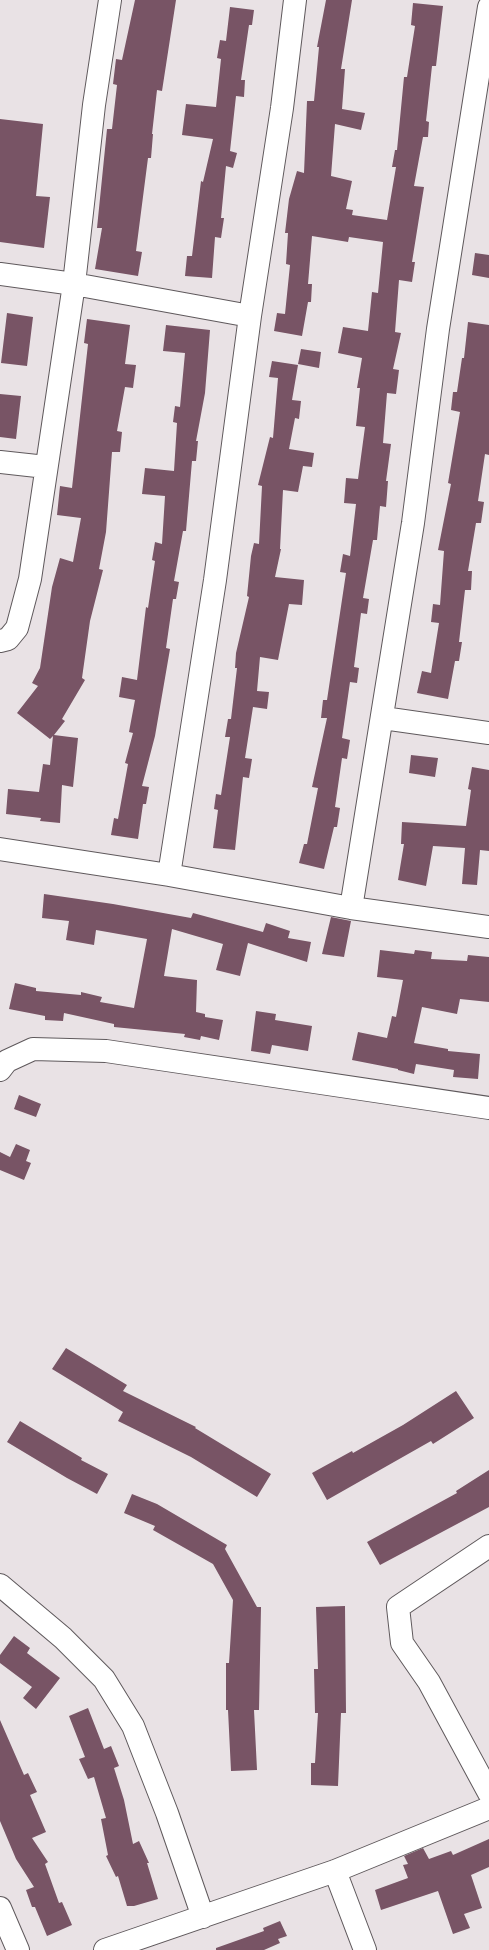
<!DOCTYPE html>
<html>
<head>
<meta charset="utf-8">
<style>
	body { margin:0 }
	canvas { display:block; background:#e9e2e5 }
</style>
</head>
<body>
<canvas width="489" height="1950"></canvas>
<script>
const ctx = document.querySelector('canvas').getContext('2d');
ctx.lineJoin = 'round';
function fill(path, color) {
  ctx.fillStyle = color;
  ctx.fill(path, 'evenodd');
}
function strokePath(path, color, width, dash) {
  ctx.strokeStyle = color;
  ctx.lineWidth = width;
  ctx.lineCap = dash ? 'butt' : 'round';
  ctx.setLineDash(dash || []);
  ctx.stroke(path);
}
fill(new Path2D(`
	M 135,0 L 176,0 L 162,91 L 157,90 L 152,134 L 153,134 L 151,158 L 148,158 L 136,251 L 142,252 L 138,276 L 95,269 L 102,228 L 97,228 L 107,129 L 112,129 L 117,85 L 113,84 L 116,59 L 122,60 Z
	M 326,0 L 352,0 L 341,69 L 345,69 L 342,109 L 365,113 L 361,130 L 335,124 L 331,176 L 352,181 L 346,209 L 353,210 L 352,215 L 387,220 L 396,167 L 392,167 L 395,150 L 397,150 L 404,77 L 407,77 L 415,26 L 411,25 L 413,3 L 443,6 L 436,66 L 432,66 L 426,121 L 429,122 L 428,137 L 423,137 L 414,186 L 424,187 L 412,262 L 415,262 L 412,282 L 399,280 L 395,332 L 401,333 L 393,369 L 399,370 L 396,394 L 387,393 L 383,443 L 391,444 L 386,481 L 388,481 L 386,507 L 380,506 L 377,540 L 373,540 L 363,598 L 369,599 L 367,614 L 361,613 L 354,667 L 359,668 L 357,683 L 350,682 L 342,738 L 350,740 L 347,759 L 342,758 L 335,807 L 340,808 L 337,827 L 334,827 L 324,869 L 299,863 L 304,844 L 307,844 L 318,788 L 312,787 L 327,718 L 321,718 L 323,700 L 327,700 L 346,573 L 340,572 L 343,554 L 350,556 L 356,504 L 344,503 L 346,478 L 358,479 L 365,427 L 356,426 L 360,388 L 357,388 L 362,358 L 338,353 L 343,327 L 368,331 L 372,292 L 378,293 L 383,242 L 349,237 L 348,242 L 312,236 L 308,284 L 312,284 L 311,302 L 308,302 L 302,336 L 274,331 L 277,313 L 285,314 L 290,265 L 286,264 L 288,233 L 285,233 L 289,199 L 297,171 L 304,173 L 307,101 L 314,101 L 319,47 L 317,47 Z
	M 230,7 L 254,10 L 252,25 L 249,25 L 241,80 L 245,80 L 244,97 L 236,96 L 230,151 L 237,153 L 233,168 L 226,166 L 221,218 L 224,218 L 221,238 L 215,237 L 212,278 L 185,276 L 187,256 L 192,256 L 201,181 L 203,182 L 213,139 L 182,135 L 186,104 L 216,107 L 221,59 L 217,58 L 220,40 L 226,41 Z
	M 0,119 L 43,124 L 36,196 L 50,197 L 44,248 L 0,242 Z
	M 475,253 L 489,255 L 489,278 L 472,275 Z
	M 7,313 L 33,317 L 27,366 L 1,363 Z
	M 87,319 L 130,325 L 125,364 L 136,365 L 133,388 L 125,387 L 117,431 L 122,432 L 120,452 L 112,452 L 106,532 L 99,569 L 103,570 L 90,621 L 82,678 L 85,680 L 62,719 L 65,721 L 54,735 L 78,738 L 73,787 L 62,785 L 60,823 L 40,821 L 41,818 L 6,814 L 8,789 L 39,792 L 43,764 L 50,765 L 53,736 L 50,739 L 17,713 L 38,686 L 32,683 L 40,668 L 52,587 L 60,558 L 73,562 L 81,518 L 57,515 L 60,486 L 72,488 L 88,344 L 84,343 Z
	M 468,322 L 489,325 L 489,455 L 485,454 L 478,501 L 484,502 L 481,523 L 476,523 L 468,571 L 472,571 L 471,590 L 465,590 L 459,642 L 462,642 L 459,661 L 455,661 L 448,699 L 417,693 L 422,671 L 431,673 L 439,623 L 431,622 L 433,604 L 440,605 L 444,551 L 438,550 L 451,484 L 448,483 L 460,412 L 451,410 L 453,392 L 457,392 L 462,358 L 464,358 Z
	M 166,325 L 210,330 L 205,393 L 196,441 L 198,441 L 196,461 L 192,461 L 186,531 L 183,531 L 174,581 L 179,582 L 176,599 L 173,599 L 166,648 L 170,649 L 155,736 L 142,786 L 149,787 L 146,804 L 143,804 L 138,839 L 111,835 L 114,818 L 118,819 L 128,764 L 125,763 L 133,733 L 129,732 L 135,700 L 119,697 L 122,677 L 137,680 L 146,607 L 148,608 L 155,561 L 152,560 L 155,542 L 162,544 L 165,496 L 142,494 L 145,468 L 174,471 L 177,423 L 173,422 L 175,406 L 180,407 L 185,353 L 163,351 Z
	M 301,349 L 321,352 L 319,368 L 298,364 Z
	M 272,361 L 298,365 L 292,400 L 301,401 L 299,419 L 295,418 L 289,449 L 314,453 L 312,467 L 303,466 L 298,492 L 283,490 L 280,549 L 281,549 L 275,577 L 304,580 L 302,605 L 289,604 L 278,660 L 260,657 L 257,691 L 269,692 L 267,709 L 253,707 L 245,758 L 252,759 L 249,778 L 243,777 L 235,850 L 213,848 L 218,810 L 214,809 L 216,794 L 221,795 L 230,737 L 225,737 L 228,719 L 231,719 L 237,668 L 235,668 L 236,653 L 249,597 L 247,596 L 251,556 L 254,543 L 259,544 L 262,486 L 258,485 L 270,437 L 273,438 L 278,378 L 269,377 Z
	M 0,394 L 21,396 L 16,439 L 0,437 Z
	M 411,755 L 438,758 L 435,777 L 409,773 Z
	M 472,767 L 489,770 L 489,851 L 480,850 L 477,885 L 462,884 L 465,848 L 433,846 L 426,886 L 398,880 L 404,844 L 401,844 L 402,822 L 466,826 L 471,790 L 468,789 Z
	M 44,894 L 113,904 L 191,918 L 193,913 L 263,932 L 266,923 L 290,931 L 288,938 L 311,942 L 307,962 L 248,943 L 240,976 L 216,970 L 223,944 L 172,929 L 164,976 L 197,980 L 196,1012 L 205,1014 L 205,1017 L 223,1020 L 219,1040 L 201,1036 L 200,1040 L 184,1037 L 185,1034 L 114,1027 L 114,1024 L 64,1013 L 63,1021 L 45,1020 L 45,1016 L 9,1009 L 15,983 L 36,988 L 36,991 L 81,995 L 81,992 L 102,997 L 100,1002 L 134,1008 L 147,939 L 96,930 L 94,945 L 66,940 L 69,921 L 42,918 Z
	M 331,917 L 351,921 L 344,957 L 322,954 Z
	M 380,950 L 414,954 L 415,950 L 432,952 L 431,959 L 467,961 L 468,955 L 489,957 L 489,1002 L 460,999 L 457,1014 L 422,1007 L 414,1043 L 448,1049 L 448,1051 L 480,1054 L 478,1079 L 453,1077 L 454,1070 L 416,1064 L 414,1074 L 398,1070 L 398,1069 L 352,1060 L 358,1032 L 387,1038 L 392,1016 L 396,1017 L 403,980 L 377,977 Z
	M 256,1011 L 276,1014 L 275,1020 L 312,1026 L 308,1051 L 272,1045 L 270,1054 L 251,1051 Z
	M 19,1095 L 41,1104 L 36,1117 L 14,1109 Z
	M 16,1144 L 30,1150 L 26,1161 L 31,1163 L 24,1180 L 0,1170 L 0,1152 L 10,1157 Z
	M 66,1348 L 127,1385 L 123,1391 L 196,1427 L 195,1428 L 271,1474 L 257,1497 L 191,1457 L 118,1421 L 123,1412 L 52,1369 Z
	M 456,1391 L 474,1418 L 433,1444 L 431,1441 L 327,1500 L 312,1473 L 352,1451 L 353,1453 L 403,1425 Z
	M 20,1421 L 82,1458 L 81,1460 L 108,1474 L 97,1494 L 67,1478 L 7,1442 Z
	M 489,1470 L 489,1507 L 380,1565 L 367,1542 L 457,1493 L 456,1491 Z
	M 132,1494 L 157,1504 L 227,1545 L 225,1549 L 257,1607 L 261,1607 L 259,1710 L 254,1710 L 257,1770 L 231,1771 L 228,1710 L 226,1710 L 226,1663 L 229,1663 L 233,1600 L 213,1564 L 153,1530 L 155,1526 L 124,1513 Z
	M 345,1606 L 346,1713 L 341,1713 L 338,1786 L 311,1785 L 311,1763 L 315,1763 L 318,1713 L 315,1713 L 314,1669 L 318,1669 L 316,1607 Z
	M 14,1636 L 30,1648 L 27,1653 L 60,1678 L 36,1709 L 23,1698 L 32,1687 L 0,1663 L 0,1655 Z
	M 88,1708 L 104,1749 L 111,1746 L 119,1766 L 114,1768 L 124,1800 L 133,1844 L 139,1841 L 149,1863 L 147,1863 L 158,1899 L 134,1906 L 127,1906 L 118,1876 L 116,1877 L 106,1856 L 108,1855 L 101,1819 L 106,1818 L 94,1777 L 88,1779 L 79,1759 L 85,1757 L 69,1716 Z
	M 0,1720 L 24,1775 L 28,1773 L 37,1792 L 30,1795 L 46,1832 L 32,1838 L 48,1862 L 45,1864 L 59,1903 L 62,1902 L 72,1925 L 47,1936 L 35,1907 L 32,1907 L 26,1890 L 34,1887 L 16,1859 L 0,1821 Z
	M 489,1839 L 489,1867 L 471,1875 L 482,1908 L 464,1914 L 470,1928 L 453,1934 L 438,1891 L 381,1910 L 375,1890 L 408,1878 L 403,1865 L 408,1864 L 404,1856 L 423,1848 L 429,1859 L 451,1851 L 453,1855 Z
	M 280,1921 L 287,1936 L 278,1939 L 280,1943 L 264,1950 L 216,1950 L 216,1948 L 264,1931 L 263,1928 Z`), '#785465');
const minor = new Path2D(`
	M 0,274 L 74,284 L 250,316
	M 0,462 L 46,467
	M 0,641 L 8,639 L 17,628 L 30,579 L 74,284 L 94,105 L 110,0
	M 383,718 L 489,733
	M 0,849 L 169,875 L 351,908 L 489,927
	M 169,875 L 215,580 L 250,316 L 282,108 L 295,0
	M 351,908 L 413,523 L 438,329 L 489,7
	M 0,1070 L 7,1061 L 33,1049 L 106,1051 L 489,1108
	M 489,1546 L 398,1607 L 402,1643 L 429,1682 L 489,1793
	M 0,1585 L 63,1638 L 104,1679 L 133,1726 L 167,1813 L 203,1917
	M 335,1871 L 365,1950
	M 0,1908 L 18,1950
	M 105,1950 L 335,1871 L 489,1808`);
strokePath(minor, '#5f595c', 24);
strokePath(minor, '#fff', 22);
</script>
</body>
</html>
